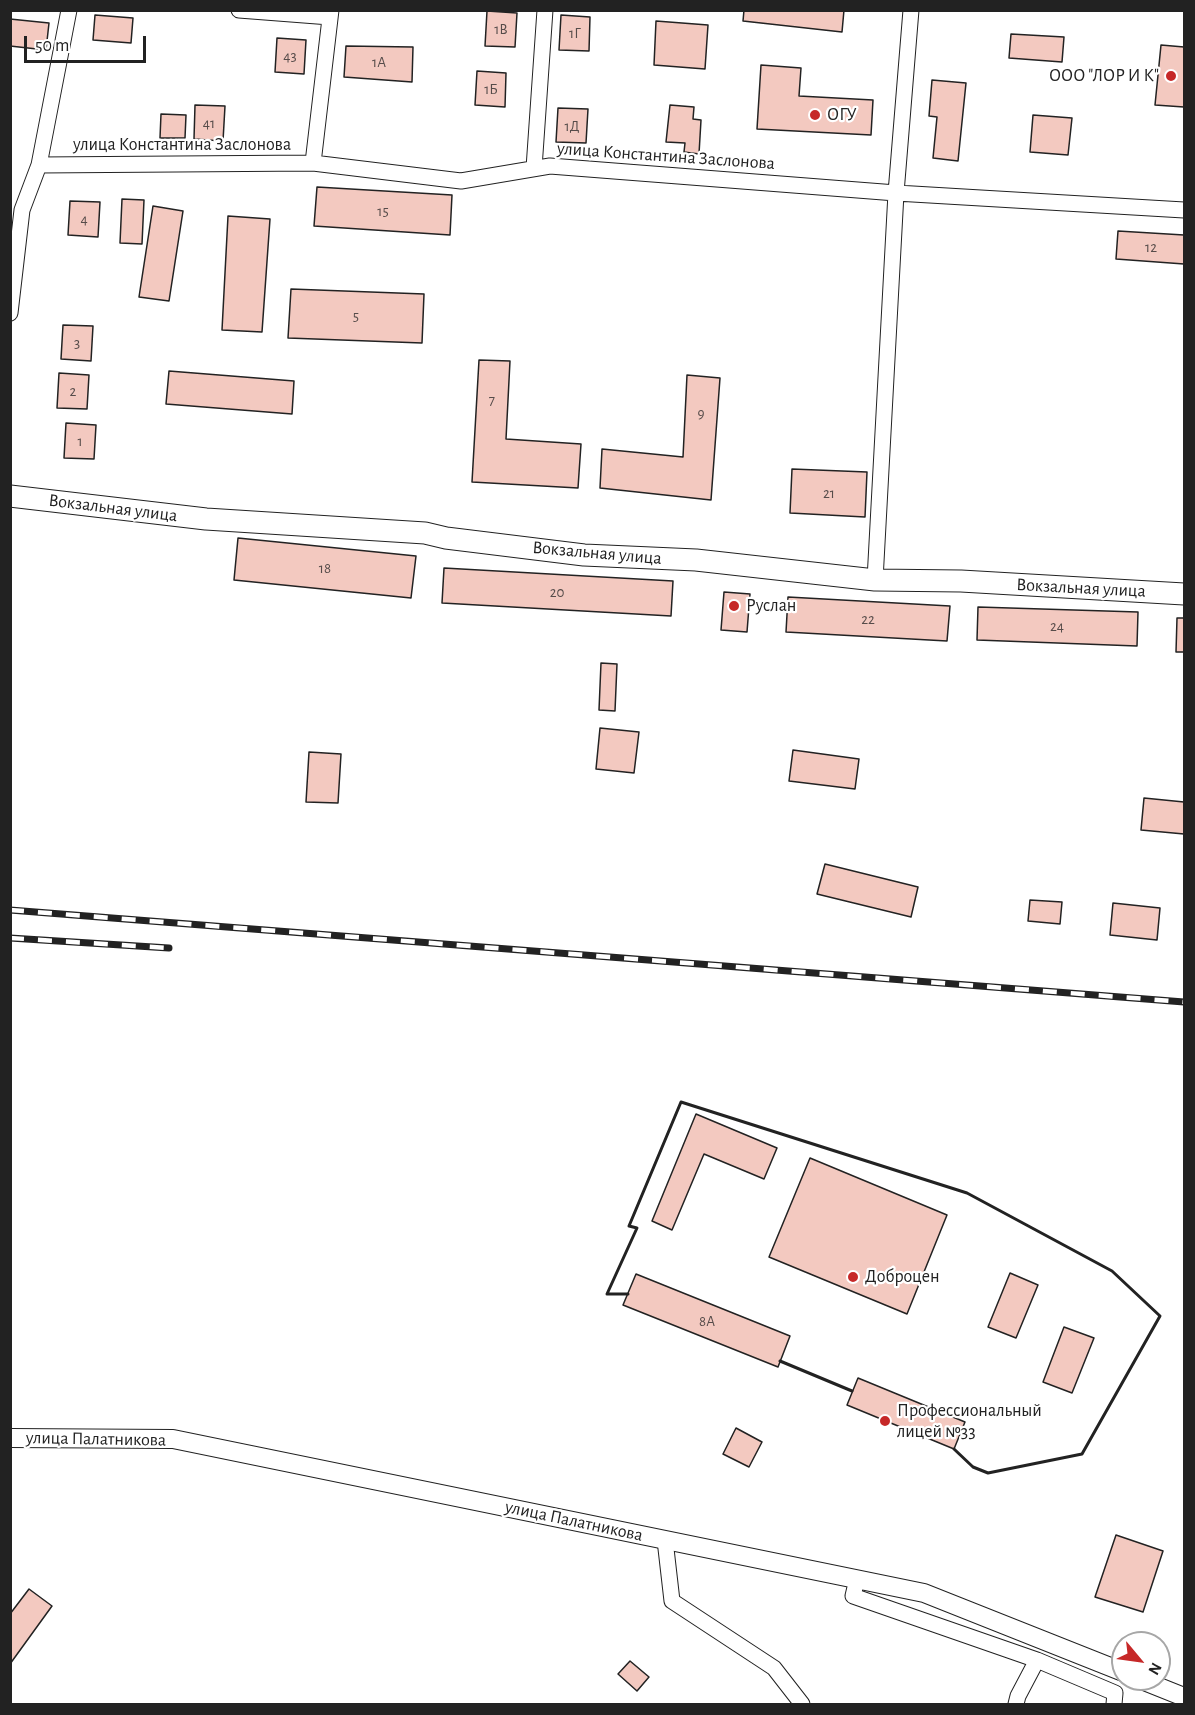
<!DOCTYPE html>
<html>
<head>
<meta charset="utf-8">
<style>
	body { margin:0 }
	#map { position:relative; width:1195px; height:1715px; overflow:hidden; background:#fff; font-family:"Alegreya Sans",sans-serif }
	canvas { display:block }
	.frame { position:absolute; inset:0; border:12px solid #222; pointer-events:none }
	.north { position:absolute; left:1111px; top:1631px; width:60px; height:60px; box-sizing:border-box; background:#fff; border:2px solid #a7a7a7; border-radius:50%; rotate:119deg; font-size:16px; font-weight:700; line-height:24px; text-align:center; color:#222 }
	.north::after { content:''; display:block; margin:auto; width:21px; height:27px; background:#c62828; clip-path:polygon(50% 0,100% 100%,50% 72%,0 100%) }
	.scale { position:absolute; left:24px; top:36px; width:122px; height:27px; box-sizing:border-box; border:3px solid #222; border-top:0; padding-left:8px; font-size:18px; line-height:21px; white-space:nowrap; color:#222; -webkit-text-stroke:4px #fff; paint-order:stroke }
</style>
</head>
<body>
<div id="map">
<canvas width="1195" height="1715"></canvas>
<div class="frame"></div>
<div class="north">N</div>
<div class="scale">50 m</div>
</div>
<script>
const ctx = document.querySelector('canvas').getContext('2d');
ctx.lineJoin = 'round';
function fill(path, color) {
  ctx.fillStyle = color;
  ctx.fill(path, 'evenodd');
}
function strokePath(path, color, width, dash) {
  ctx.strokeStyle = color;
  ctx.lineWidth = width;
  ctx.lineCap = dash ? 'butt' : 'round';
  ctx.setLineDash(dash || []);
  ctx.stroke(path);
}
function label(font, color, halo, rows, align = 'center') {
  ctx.font = font + ' "Alegreya Sans",sans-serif';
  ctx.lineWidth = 4.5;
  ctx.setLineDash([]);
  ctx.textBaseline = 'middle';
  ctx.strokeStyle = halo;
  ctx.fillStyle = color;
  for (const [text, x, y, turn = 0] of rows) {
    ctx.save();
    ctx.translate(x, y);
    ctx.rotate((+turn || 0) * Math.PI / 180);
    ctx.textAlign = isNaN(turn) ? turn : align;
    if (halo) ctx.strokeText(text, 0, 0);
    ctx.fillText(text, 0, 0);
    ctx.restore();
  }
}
const building = new Path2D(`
	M 744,10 L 844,10 L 842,32 L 743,21 Z
	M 487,11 L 517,13 L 515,47 L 485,46 Z
	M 95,15 L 133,18 L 131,43 L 93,40 Z
	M 561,15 L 590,17 L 589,51 L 559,50 Z
	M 10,19 L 49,23 L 46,50 L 10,46 Z
	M 656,21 L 708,25 L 705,69 L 654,65 Z
	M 1011,34 L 1064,37 L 1062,62 L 1009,58 Z
	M 277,38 L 306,40 L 304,74 L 275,72 Z
	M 1161,45 L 1184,47 L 1184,107 L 1155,105 Z
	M 346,46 L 413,47 L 412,82 L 344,77 Z
	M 761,65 L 801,68 L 799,96 L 873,100 L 871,135 L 757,129 Z
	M 477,71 L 506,73 L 505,107 L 475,105 Z
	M 932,80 L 966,83 L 958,161 L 933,158 L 937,117 L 929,116 Z
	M 195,105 L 225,106 L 223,141 L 194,139 Z
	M 670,105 L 694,107 L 693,119 L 701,120 L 699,154 L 684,152 L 685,143 L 666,142 Z
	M 558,108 L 588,109 L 586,143 L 556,142 Z
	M 161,114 L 186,115 L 185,138 L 160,138 Z
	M 1033,115 L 1072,118 L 1068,155 L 1030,152 Z
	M 317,187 L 452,195 L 450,235 L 314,226 Z
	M 122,199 L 144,200 L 142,244 L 120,243 Z
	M 70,201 L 100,202 L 98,237 L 68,235 Z
	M 153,206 L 183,211 L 169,301 L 139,297 Z
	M 228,216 L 270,219 L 262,332 L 222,330 Z
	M 1118,231 L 1184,235 L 1184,264 L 1116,259 Z
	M 291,289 L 424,294 L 422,343 L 288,338 Z
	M 63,325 L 93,326 L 91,361 L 61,359 Z
	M 479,360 L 510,361 L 506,439 L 581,444 L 578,488 L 472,482 Z
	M 169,371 L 294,381 L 292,414 L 166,404 Z
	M 59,373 L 89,375 L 87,409 L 57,408 Z
	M 687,375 L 720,378 L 711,500 L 600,488 L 602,449 L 683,457 Z
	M 66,423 L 96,425 L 94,459 L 64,458 Z
	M 792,469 L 867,472 L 865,517 L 790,513 Z
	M 238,538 L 416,556 L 411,598 L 234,580 Z
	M 444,568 L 673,581 L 671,616 L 442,603 Z
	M 724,592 L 750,594 L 747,632 L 721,630 Z
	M 788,597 L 950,606 L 947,641 L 786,632 Z
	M 978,607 L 1138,612 L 1137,646 L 977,640 Z
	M 1177,618 L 1184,618 L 1184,652 L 1176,652 Z
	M 601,663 L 617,664 L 615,711 L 599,710 Z
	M 600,728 L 639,732 L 634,773 L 596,769 Z
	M 793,750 L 859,759 L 855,789 L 789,781 Z
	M 309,752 L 341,754 L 338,803 L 306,802 Z
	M 1144,798 L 1184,802 L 1184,834 L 1141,830 Z
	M 825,864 L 918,887 L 911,917 L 817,894 Z
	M 1030,900 L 1062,902 L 1060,924 L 1028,921 Z
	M 1113,903 L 1160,908 L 1157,940 L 1110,935 Z
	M 696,1114 L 777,1148 L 764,1179 L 704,1154 L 672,1230 L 652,1221 Z
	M 810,1158 L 947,1215 L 907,1314 L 769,1257 Z
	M 1010,1273 L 1038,1285 L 1016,1338 L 988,1327 Z
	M 636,1274 L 790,1336 L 778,1367 L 623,1305 Z
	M 1064,1327 L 1094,1338 L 1072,1393 L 1043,1382 Z
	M 858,1378 L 965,1422 L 954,1449 L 847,1405 Z
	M 736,1428 L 762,1442 L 749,1467 L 723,1454 Z
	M 1116,1535 L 1163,1551 L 1143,1612 L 1095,1597 Z
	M 29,1589 L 52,1606 L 10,1664 L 10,1614 Z
	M 630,1661 L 649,1677 L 637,1691 L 618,1674 Z`);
fill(building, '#f3c9c0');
strokePath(building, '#222', 1.5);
const minor = new Path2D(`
	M 239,10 L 330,17
	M 313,163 L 331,10
	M 39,165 L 313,163 L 461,181 L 550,166 L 896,193 L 1184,210
	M 534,168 L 545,10
	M 10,313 L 22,210 L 39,165 L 69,10
	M 875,580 L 896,193 L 911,10
	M 665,1540 L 672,1601 L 774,1668 L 802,1704
	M 857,1579 L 853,1596 L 1037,1660 L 1115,1693 L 1114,1704
	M 1016,1704 L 1018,1696 L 1037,1660`);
const tertiary = new Path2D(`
	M 10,1438 L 173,1439 L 924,1593 L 1123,1672
	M 1139,1679 L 1184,1697`);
const secondary = new Path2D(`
	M 10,496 L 206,519 L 425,533 L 446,538 L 584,555 L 696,560 L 875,580 L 961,581 L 1184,594`);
strokePath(minor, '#222', 17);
strokePath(tertiary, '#222', 20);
strokePath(secondary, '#222', 23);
strokePath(minor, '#fff', 15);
strokePath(tertiary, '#fff', 18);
strokePath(secondary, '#fff', 21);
const rail = new Path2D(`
	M 10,910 L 1184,1002
	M 10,938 L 169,948`);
strokePath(rail, '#222', 7);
strokePath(rail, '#fff', 4.5, [14]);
strokePath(new Path2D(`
	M 628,1294 L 607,1294 L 637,1228 L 629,1226 L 681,1102 L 967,1193 L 1112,1271 L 1160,1316 L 1082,1454 L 988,1473 L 973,1467 L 954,1449
	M 780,1361 L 852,1391`), '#222', 3);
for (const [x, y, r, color] of [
	[1171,76,6,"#c62828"],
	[815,115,6,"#c62828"],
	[734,606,6,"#c62828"],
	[853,1277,6,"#c62828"],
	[885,1421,6,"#c62828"]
]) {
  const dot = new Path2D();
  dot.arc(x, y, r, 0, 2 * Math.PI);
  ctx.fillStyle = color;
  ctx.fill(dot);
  strokePath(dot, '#fff', 2);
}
label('15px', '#564c4a', null, [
	["1В",501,29],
	["1Г",575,33],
	["43",290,56],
	["1А",379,62],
	["1Б",491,89],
	["41",209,123],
	["1Д",572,126],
	["15",383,211],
	["4",84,219],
	["12",1151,247],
	["5",356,316],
	["3",77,343],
	["2",73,391],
	["7",492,400],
	["9",701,413],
	["1",80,441],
	["21",829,493],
	["18",325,568],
	["20",557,592],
	["22",868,619],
	["24",1057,626],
	["8А",707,1321]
]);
label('18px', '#222', '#fff', [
	["ООО \"ЛОР И К\"",1159,76,"right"],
	["ОГУ",827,115],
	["Руслан",746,606],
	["Доброцен",865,1277],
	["Профессиональный",897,1411],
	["лицей №33",897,1432]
], 'left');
label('18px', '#222', '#fff', [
	["улица Константина Заслонова",182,145],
	["улица Константина Заслонова",666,156,4],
	["Вокзальная улица",113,508,7],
	["Вокзальная улица",597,553,5],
	["Вокзальная улица",1081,588,3],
	["улица Палатникова",96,1439,1],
	["улица Палатникова",574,1521,12]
]);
</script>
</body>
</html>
